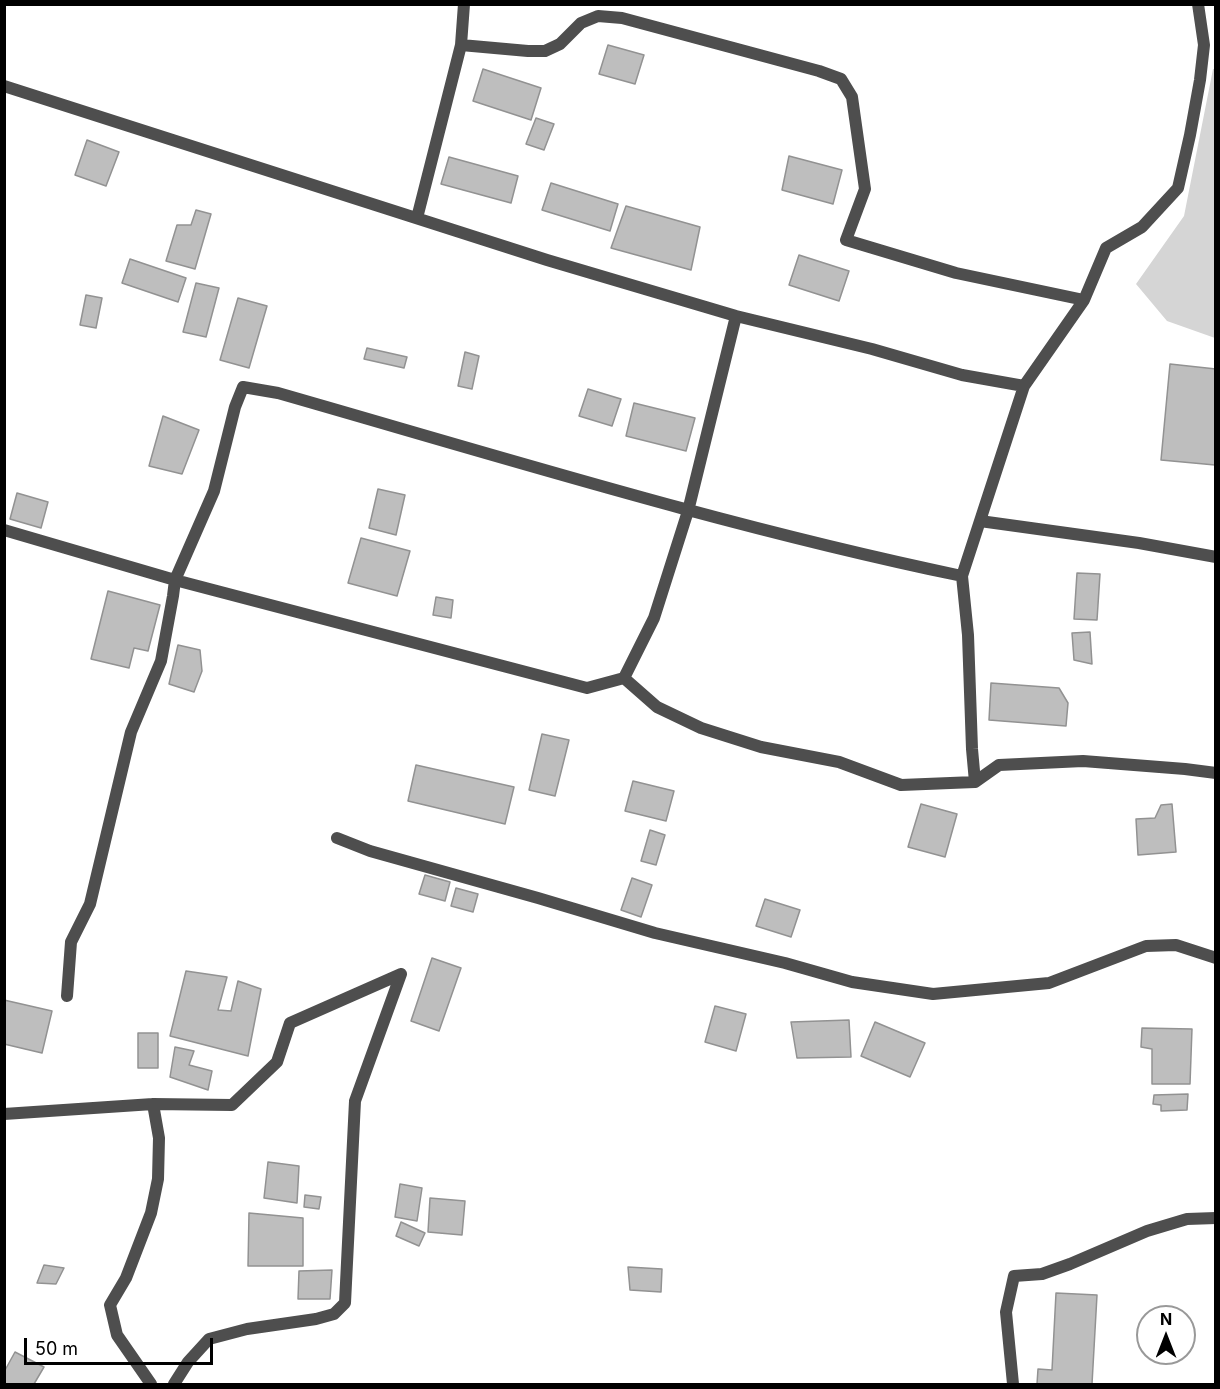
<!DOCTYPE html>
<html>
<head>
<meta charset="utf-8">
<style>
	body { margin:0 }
	#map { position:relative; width:1220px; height:1389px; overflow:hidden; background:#fff; font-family:Inter,sans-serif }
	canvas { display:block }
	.frame { position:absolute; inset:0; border:6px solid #000; pointer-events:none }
	.north { position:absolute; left:1136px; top:1305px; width:60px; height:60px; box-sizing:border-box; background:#fff; border:2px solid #999; border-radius:50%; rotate:0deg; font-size:16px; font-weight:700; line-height:24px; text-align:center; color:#000 }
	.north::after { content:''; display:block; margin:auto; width:21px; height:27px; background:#000; clip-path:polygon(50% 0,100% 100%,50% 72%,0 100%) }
	.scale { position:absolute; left:24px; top:1338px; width:189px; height:27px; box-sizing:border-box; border:3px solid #000; border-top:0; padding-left:8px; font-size:18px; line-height:21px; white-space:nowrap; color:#000; -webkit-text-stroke:4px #fff; paint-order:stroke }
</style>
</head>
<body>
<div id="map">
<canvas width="1220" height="1389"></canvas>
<div class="frame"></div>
<div class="north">N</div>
<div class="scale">50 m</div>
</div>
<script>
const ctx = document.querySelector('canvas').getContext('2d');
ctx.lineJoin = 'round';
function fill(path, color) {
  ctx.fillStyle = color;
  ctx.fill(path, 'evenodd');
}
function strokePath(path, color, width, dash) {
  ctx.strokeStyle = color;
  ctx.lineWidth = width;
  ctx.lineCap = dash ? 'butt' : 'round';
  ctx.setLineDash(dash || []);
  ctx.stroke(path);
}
fill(new Path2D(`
	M 1213,69 L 1216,69 L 1215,338 L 1167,321 L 1136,284 L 1184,216 Z`), '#d5d5d5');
const building = new Path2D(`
	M 608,45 L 644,55 L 635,84 L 599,74 Z
	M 483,69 L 541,88 L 531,120 L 473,101 Z
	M 536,118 L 554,124 L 544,150 L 526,144 Z
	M 87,140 L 119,152 L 106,186 L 75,175 Z
	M 789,156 L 842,170 L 833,204 L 782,190 Z
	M 449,157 L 518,176 L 511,203 L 441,184 Z
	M 551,183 L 618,204 L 610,231 L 542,210 Z
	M 626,206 L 700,227 L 691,270 L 611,248 Z
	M 196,210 L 211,214 L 195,269 L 166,261 L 177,225 L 191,225 Z
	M 799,255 L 849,271 L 839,301 L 789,285 Z
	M 130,259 L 186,278 L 178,302 L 122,283 Z
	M 196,283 L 219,288 L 206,337 L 183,332 Z
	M 86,295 L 102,298 L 96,328 L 80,325 Z
	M 238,298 L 267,306 L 249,368 L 220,360 Z
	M 367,348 L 407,357 L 404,368 L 364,359 Z
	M 465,352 L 479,356 L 472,389 L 458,386 Z
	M 1170,364 L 1216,369 L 1215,465 L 1161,460 Z
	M 588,389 L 621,399 L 612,426 L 579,416 Z
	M 634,403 L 695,418 L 686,451 L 626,436 Z
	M 163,416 L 199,430 L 182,474 L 149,466 Z
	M 378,489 L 405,495 L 396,535 L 369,528 Z
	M 17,493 L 48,502 L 41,528 L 10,519 Z
	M 361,538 L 410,551 L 397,596 L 348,583 Z
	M 1077,573 L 1100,574 L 1097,620 L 1074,619 Z
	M 108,591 L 160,605 L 148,651 L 134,648 L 129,668 L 91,659 Z
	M 436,597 L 453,600 L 451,618 L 433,615 Z
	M 1090,632 L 1092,664 L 1074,660 L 1072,633 Z
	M 178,645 L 200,650 L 202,671 L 194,692 L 169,684 Z
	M 991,683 L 1059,688 L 1068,703 L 1066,726 L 989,720 Z
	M 542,734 L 569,740 L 555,796 L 529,790 Z
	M 416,765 L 514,787 L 505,824 L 408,801 Z
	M 633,781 L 674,791 L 666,821 L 625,811 Z
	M 921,804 L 957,814 L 945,857 L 908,847 Z
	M 1172,804 L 1176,852 L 1138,855 L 1136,819 L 1155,818 L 1161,805 Z
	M 650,830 L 665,835 L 656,865 L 641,861 Z
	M 425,875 L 450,882 L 445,901 L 419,894 Z
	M 632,878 L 652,885 L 641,917 L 621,910 Z
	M 456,888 L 478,894 L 473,912 L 451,906 Z
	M 765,899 L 800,910 L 791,937 L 756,926 Z
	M 432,958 L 461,968 L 439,1031 L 411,1021 Z
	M 186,971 L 227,977 L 218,1010 L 231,1011 L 238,981 L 261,989 L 248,1056 L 170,1036 Z
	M 4,1000 L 52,1011 L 42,1053 L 4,1044 Z
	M 715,1006 L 746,1014 L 736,1051 L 705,1042 Z
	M 849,1020 L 851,1057 L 797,1058 L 791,1022 Z
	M 875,1022 L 925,1043 L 910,1077 L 861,1056 Z
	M 1142,1028 L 1192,1029 L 1190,1084 L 1152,1084 L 1152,1049 L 1141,1047 Z
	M 138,1033 L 158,1033 L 158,1068 L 138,1068 Z
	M 175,1047 L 194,1051 L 189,1065 L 212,1071 L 208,1090 L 170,1077 Z
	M 1188,1094 L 1187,1110 L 1161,1111 L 1161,1105 L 1153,1104 L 1154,1095 Z
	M 268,1162 L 299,1166 L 297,1203 L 264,1198 Z
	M 400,1184 L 422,1188 L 417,1221 L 395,1217 Z
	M 305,1195 L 321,1197 L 319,1209 L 304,1207 Z
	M 430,1198 L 465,1201 L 462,1235 L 428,1232 Z
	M 249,1213 L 303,1218 L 303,1266 L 248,1266 Z
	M 401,1222 L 425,1233 L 419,1246 L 396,1236 Z
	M 44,1265 L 64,1268 L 56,1284 L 37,1283 Z
	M 628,1267 L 662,1269 L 661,1292 L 630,1290 Z
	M 332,1270 L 330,1299 L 298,1299 L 299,1271 Z
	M 1056,1293 L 1097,1295 L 1092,1384 L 1037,1384 L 1038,1369 L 1052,1370 Z
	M 15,1352 L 44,1367 L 34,1384 L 4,1384 L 4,1372 Z`);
fill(building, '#bebebe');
strokePath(building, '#929292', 1.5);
strokePath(new Path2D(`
	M 461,45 L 528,51 L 545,51 L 560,44 L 581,23 L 598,16 L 622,18 L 819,71 L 841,79 L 852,97 L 865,189 L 846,240 L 956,273 L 1084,300
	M 4,86 L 547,260 L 736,316 L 872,349 L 962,375 L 1024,386
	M 417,218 L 461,45 L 464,4
	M 980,521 L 1139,543 L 1216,557
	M 4,530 L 175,580 L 587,688 L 624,678 L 654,618 L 688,511 L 736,316
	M 962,576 L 968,635 L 972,749 L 975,782 L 999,765 L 1083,761 L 1185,769 L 1216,773
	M 624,678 L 657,707 L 701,728 L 761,747 L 839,762 L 901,785 L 975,782
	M 337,838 L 370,851 L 538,898 L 655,933 L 785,963 L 852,982 L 933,994 L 1049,983 L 1146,946 L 1176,945 L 1216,958
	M 67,996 L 71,942 L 90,904 L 131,732 L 161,661 L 173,596 L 175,580 L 214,491 L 235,407 L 243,387 L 278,393 C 505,458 731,528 962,576 L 1024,386 L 1084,300 L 1106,248 L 1142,227 L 1178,188 L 1190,135 L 1200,80 L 1204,45 L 1198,4
	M 4,1114 L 153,1104 L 232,1105 L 277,1062 L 290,1023 L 401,974
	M 151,1384 L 117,1335 L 110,1305 L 126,1278 L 151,1213 L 158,1179 L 159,1138 L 153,1104
	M 174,1384 L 188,1362 L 209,1339 L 247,1329 L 316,1319 L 334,1314 L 345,1303 L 355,1101 L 401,974
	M 1013,1384 L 1006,1312 L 1014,1276 L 1042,1274 L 1070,1264 L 1147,1231 L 1187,1219 L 1216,1218`), '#4e4e4e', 12);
</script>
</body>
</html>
